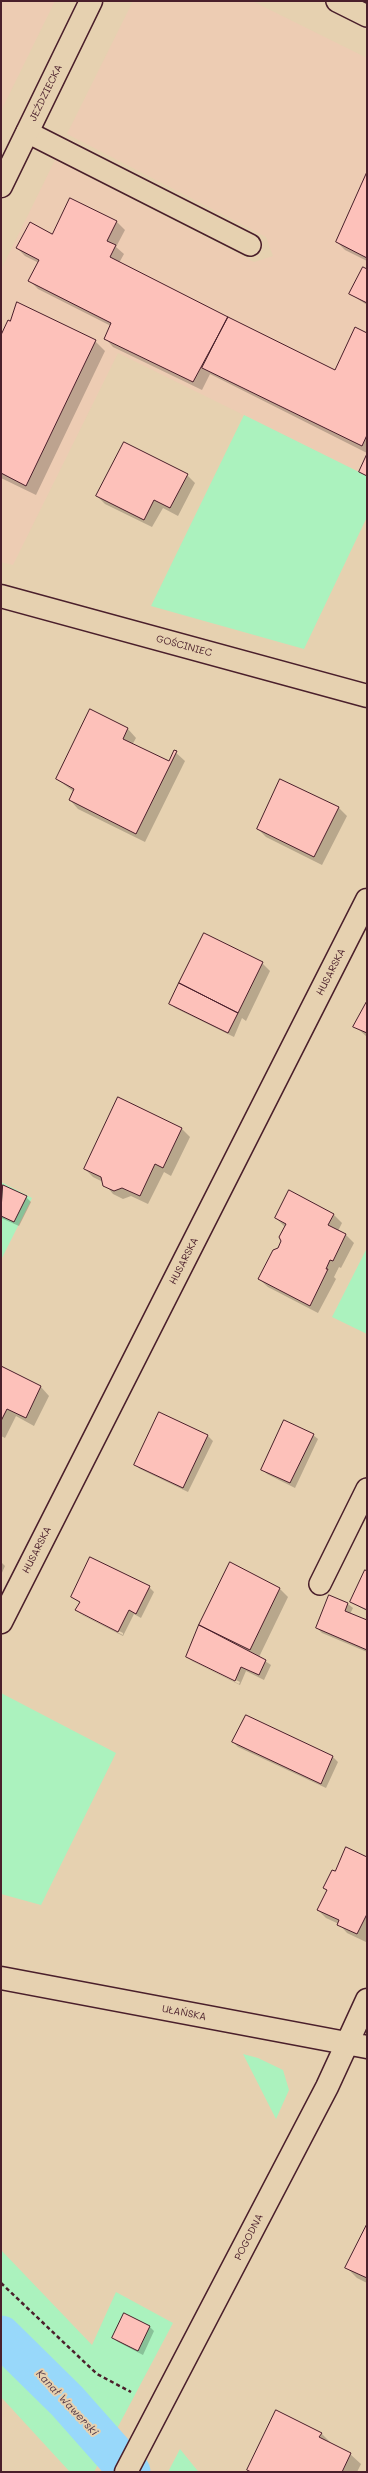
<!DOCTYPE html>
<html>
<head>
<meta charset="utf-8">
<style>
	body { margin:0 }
	#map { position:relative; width:368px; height:2473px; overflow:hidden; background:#e6d1b0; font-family:Mali,sans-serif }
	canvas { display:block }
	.frame { position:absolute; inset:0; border:2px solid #4a1f2b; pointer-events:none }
</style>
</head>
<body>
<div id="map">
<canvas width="368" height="2473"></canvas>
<div class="frame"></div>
</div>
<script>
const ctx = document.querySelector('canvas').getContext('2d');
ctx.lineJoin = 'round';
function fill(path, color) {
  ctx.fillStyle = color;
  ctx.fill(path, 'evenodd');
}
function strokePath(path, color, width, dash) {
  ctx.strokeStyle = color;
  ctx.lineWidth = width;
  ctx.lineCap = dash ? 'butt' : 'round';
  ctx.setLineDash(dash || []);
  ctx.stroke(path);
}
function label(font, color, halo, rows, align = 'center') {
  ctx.font = font + ' Mali,sans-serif';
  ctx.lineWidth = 4;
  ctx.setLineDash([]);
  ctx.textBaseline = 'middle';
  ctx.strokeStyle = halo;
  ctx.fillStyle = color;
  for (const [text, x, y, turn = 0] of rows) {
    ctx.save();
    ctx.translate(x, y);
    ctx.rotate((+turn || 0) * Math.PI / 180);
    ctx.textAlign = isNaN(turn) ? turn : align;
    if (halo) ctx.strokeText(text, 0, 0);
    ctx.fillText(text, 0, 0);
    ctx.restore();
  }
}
fill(new Path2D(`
	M 1,1 L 55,1 L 1,111 Z
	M 133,1 L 252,1 L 367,58 L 367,476 L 118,353 L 13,565 L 1,562 L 1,270 L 55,160 L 254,262 L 273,256 L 266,237 L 67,134 Z`), '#edccb3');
fill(new Path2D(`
	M 244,415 L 367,476 L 367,517 L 304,649 L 151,606 Z
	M 1,1182 L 32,1198 L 1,1260 Z
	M 367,1248 L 367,1334 L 332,1317 Z
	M 1,1693 L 116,1753 L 41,1905 L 1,1894 Z
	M 243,2054 L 258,2058 L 283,2070 L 289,2090 L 276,2119 Z
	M 1,2250 L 92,2345 L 116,2292 L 173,2323 L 94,2472 L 70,2472 L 1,2397 Z
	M 180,2449 L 197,2470 L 199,2472 L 168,2472 Z`), '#abf2be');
fill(new Path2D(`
	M 367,174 L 367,261 L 345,250 L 337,242 Z
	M 116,221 L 125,230 L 116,247 L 124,254 L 119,263 L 335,371 L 367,334 L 367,453 L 210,374 L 202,390 L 113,347 L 105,338 L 111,326 L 38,289 L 30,281 L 39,263 L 25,256 L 17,248 L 53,235 Z
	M 367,270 L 367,305 L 350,294 Z
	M 10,322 L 95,341 L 105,351 L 36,495 L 1,478 L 1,337 Z
	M 187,475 L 195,483 L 178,516 L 163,508 L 152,527 L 105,504 L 97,496 Z
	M 91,710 L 128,729 L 136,738 L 132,745 L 169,763 L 174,751 L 185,761 L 145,842 L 78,809 L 70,800 L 74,792 L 57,779 Z
	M 338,807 L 347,816 L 322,865 L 266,837 L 258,829 Z
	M 262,963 L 270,971 L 246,1021 L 242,1018 L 234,1037 L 175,1008 L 171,1004 Z
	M 367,1003 L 367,1037 L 355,1026 Z
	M 182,1129 L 190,1137 L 171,1176 L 164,1172 L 148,1204 L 131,1196 L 123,1199 L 113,1194 L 103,1182 L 93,1177 L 85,1169 Z
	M 3,1186 L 26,1197 L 31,1202 L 19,1226 L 1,1218 L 1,1190 Z
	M 334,1215 L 342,1223 L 338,1231 L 346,1235 L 354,1243 L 341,1268 L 339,1267 L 334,1277 L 336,1279 L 318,1313 L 268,1287 L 259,1279 L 282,1241 L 285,1227 L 276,1218 Z
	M 1,1367 L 41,1387 L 49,1396 L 34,1426 L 16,1416 L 5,1438 L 1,1436 Z
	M 160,1413 L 208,1436 L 213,1441 L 188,1492 L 140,1469 L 135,1465 Z
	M 313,1435 L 318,1439 L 295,1488 L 267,1474 L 262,1469 Z
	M 1,1562 L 5,1566 L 1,1575 Z
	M 367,1572 L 367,1611 L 351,1602 Z
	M 149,1587 L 154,1592 L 141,1618 L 134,1614 L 123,1636 L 82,1615 L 77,1610 L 80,1603 L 72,1597 ZM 81,1612 L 123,1633 L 123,1635 L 81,1614 Z
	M 280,1589 L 288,1597 L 259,1657 L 271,1665 L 264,1680 L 246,1671 L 240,1685 L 192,1661 L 187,1656 L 200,1625 ZM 191,1658 L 240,1682 L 239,1684 L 191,1660 Z
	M 330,1596 L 348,1604 L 353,1608 L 350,1614 L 367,1621 L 367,1652 L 322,1633 L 317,1628 Z
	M 246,1717 L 333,1757 L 338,1762 L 326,1788 L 238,1747 L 233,1742 Z
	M 367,1858 L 367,1940 L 366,1942 L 347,1933 L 339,1924 L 326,1918 L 318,1910 L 327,1891 L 324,1888 L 335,1872 Z
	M 367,2226 L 367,2283 L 357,2278 L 347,2268 Z
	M 149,2326 L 154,2331 L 143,2355 L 118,2342 L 113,2338 Z
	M 321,2433 L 332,2444 L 350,2454 L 361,2464 L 357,2472 L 250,2472 L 248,2469 Z`), '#0003');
strokePath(new Path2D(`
	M 1,2336 L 67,2401 L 130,2472`), '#98d8fa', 41);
const building = new Path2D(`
	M 367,172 L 367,258 L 336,242 Z
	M 70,198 L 117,221 L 107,241 L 116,245 L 110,257 L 228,317 L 193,382 L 104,339 L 111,323 L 28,281 L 39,260 L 16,248 L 30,222 L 52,234 Z
	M 363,267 L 367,269 L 367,303 L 349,294 Z
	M 17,302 L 96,340 L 26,486 L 1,473 L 1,335 L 8,320 L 10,321 Z
	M 228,317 L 335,370 L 355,327 L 367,333 L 367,435 L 362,446 L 202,368 Z
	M 124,442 L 188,474 L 170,508 L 154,500 L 144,520 L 96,496 Z
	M 367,454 L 367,476 L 359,472 Z
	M 90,709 L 128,728 L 123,739 L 169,761 L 174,750 L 177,751 L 136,834 L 69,800 L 74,789 L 56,779 Z
	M 280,779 L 339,807 L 314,857 L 257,829 Z
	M 204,933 L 263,962 L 238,1013 L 179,983 Z
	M 179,983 L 238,1013 L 228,1033 L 169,1004 Z
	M 367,1001 L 367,1033 L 353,1027 Z
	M 118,1097 L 182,1128 L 163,1168 L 155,1164 L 140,1196 L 122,1188 L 114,1191 L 103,1186 L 101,1177 L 84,1169 Z
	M 3,1185 L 27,1196 L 14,1222 L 1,1216 Z
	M 289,1190 L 334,1214 L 328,1225 L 346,1234 L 333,1261 L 330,1260 L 326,1269 L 328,1269 L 310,1306 L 258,1279 L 273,1250 L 278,1248 L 281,1241 L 279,1237 L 286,1224 L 275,1218 Z
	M 1,1366 L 41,1386 L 26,1418 L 7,1409 L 1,1421 Z
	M 159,1412 L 208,1435 L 183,1488 L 134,1465 Z
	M 284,1420 L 314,1434 L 290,1483 L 261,1470 Z
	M 90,1557 L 150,1586 L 136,1614 L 129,1610 L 118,1632 L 75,1610 L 80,1602 L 71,1597 Z
	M 230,1562 L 280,1588 L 250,1650 L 199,1625 Z
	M 365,1570 L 367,1571 L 367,1610 L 350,1602 Z
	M 329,1595 L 348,1603 L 345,1611 L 367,1620 L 367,1650 L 316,1628 Z
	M 199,1625 L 266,1660 L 259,1675 L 241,1667 L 235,1681 L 186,1657 Z
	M 246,1715 L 333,1756 L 321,1784 L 232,1742 Z
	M 346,1847 L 367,1857 L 367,1914 L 357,1934 L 337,1925 L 339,1920 L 317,1910 L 327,1890 L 323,1888 L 332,1870 L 335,1871 Z
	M 367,2224 L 367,2278 L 345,2268 Z
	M 124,2313 L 150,2326 L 138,2351 L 112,2338 Z
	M 276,2410 L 322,2433 L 319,2437 L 351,2453 L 342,2472 L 251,2472 L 247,2470 Z`);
fill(building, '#fdc1ba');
strokePath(building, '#4a1f2b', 1);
const lane = new Path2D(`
	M 337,1 L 367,16
	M 27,132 L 250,245
	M 320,1584 L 367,1489`);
const street = new Path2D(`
	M 1,186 L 91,1
	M 1,596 L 367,696
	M 1,1622 L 367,900
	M 1,1978 L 367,2047
	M 126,2472 L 327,2087 L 367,2000`);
strokePath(lane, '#4a1f2b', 24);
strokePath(street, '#4a1f2b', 25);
strokePath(new Path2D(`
	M 1,2283 L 97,2374 L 131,2392`), '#4a1f2b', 2.5, [4, 3]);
strokePath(lane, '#e6d1b0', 21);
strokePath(street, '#e6d1b0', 22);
label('10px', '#4a1f2b', '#e6d1b0', [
	["JEŹDZIECKA",46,93,-64],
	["GOŚCINIEC",184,646,15],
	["HUSARSKA",331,972,-63],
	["HUSARSKA",184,1261,-63],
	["HUSARSKA",37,1550,-63],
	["UŁAŃSKA",184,2013,11],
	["POGODNA",249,2237,-63]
]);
label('italic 11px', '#563b4a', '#e6d1b0', [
	["Kanał Wawerski",67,2403,47]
]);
</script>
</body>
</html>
